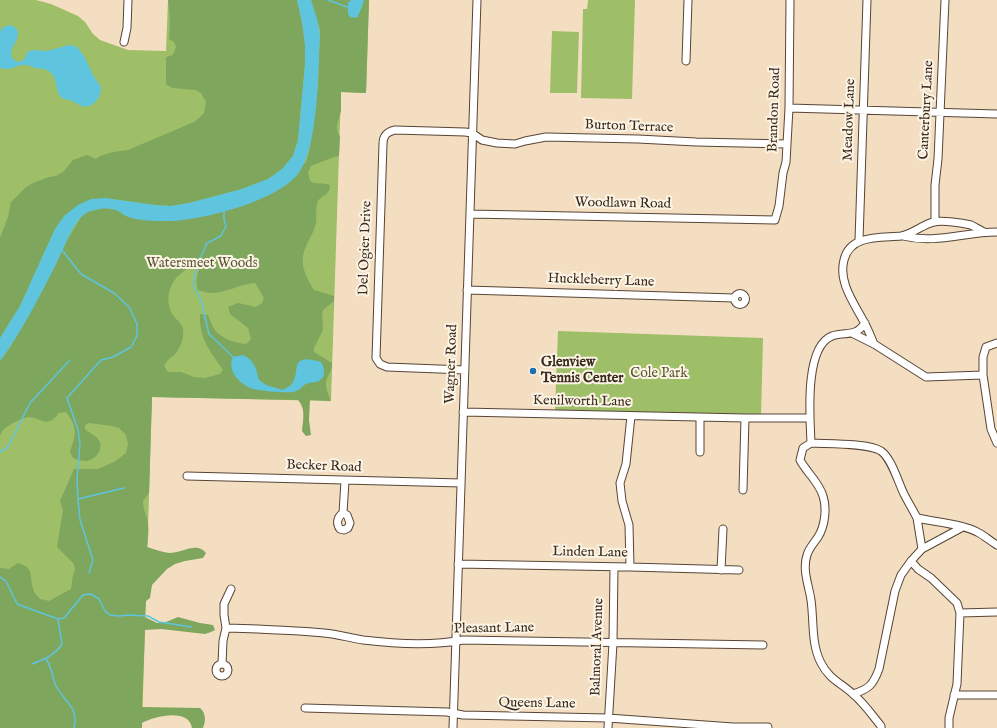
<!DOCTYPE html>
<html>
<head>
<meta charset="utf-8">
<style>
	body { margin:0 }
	canvas { display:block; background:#f4dec1 }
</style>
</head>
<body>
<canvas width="997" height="728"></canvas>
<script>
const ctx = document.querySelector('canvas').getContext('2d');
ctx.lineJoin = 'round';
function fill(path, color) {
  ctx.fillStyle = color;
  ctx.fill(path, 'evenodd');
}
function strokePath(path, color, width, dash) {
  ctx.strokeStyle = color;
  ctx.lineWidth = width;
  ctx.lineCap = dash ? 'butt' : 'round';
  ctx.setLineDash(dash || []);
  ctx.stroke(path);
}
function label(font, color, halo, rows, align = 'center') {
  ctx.font = font + ' "IM FELL English",serif';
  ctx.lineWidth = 4;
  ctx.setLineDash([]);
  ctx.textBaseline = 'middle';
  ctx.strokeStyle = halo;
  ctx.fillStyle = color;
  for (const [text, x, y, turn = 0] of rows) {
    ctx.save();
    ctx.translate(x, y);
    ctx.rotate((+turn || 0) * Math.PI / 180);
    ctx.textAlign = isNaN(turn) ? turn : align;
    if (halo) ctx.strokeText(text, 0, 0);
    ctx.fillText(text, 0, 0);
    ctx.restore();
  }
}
fill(new Path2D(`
	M 0,0 L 36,0 L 51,4 L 78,16 L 85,22 L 93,34 L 100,40 L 128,50 L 166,51 L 168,0 L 369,0 L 366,93 L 341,92 L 331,401 L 152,397 L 142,728 L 0,728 Z
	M 588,0 L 635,0 L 632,99 L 581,98 L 583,9 L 587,9 Z
	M 552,31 L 579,32 L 577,93 L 550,93 Z
	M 558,331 L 763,338 L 761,417 L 555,411 Z`), '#9ebf68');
fill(new Path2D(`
	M 168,0 L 297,0 L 302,22 L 305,45 L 305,65 L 298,140 L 293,156 L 282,169 L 268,179 L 242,189 L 189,203 L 171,206 L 155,205 L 105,198 L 55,229 L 20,306 L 0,338 L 0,238 L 8,217 L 11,202 L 26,187 L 33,183 L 49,177 L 56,176 L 63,172 L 73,160 L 87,155 L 96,159 L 100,156 L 113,152 L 128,150 L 194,122 L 199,118 L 204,113 L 206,102 L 201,93 L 196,90 L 172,88 L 166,84 L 166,57 L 173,55 L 176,47 L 174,42 L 169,39 L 170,21 Z
	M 311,0 L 369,0 L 366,93 L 341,92 L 341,111 L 337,125 L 337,131 L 340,137 L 339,156 L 334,157 L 311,166 L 308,172 L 310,181 C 316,185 323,182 330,185 C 330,195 323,194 318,201 C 315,207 317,217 316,223 C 314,233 308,240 305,249 C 299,264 306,277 314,290 L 334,296 L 334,301 L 323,310 L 322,315 L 323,330 L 314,348 L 314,352 L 332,363 C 332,370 330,372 327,378 C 324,386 328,394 331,401 L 310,400 L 309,420 L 311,435 L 306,436 L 302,431 C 303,419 306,409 298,400 L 152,397 L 149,493 L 143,501 C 143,509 147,516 148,523 C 149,531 148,539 147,547 C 154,549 162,552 169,553 C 182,553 197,541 206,553 L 203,558 L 185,561 L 175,564 L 167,569 L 152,585 L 150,598 L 146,601 L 145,617 L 157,623 L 166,622 L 178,617 L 200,623 L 213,625 L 215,630 L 211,632 L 205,634 L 161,629 L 145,630 L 142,707 L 200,708 C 206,713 206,721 203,728 L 192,728 C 189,708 155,716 142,723 L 142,728 L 0,728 L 0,568 L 9,569 L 18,563 C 35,568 29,575 33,588 C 34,593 37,596 40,599 L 49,601 L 71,589 L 73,575 L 75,570 L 74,564 L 57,547 L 63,510 L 60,501 L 74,469 L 98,469 L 114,462 L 126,453 L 128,444 L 126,435 L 119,428 L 112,426 L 89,423 L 85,425 L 85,429 C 89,433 95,435 98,439 C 105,448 96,460 86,461 C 82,461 77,460 73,458 L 70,452 C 76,434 78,428 66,412 L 59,413 C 46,430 42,417 28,417 C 22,418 6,426 3,430 C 1,432 1,434 0,436 L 0,361 L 11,346 L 56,264 L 67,240 L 81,217 L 87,212 L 104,208 L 117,210 L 126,216 L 140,219 L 168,221 L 195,218 L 225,211 L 255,201 L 275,192 L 306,162 L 310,148 L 318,84 L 320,30 ZM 195,265 L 199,269 C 197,275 195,284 198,290 C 202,291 207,293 211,293 C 226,293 240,284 255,283 L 264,298 L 262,303 L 256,307 L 238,303 L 228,307 L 230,314 L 248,328 L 251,339 L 246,344 C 235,343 222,339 215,330 C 212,326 210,320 208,315 L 200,314 C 199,340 210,350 223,370 L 220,374 L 205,378 L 194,377 L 181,372 L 168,372 L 164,366 C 167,360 169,359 174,355 C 179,351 182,342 183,336 C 185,325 178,322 173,315 C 165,303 168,287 177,277 C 183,272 187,267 195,265 Z`), '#7ea65c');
fill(new Path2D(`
	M 297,0 L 311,0 C 314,10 318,19 319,29 C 321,38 319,48 319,56 C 318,86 316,147 300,171 C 282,200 201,221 168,221 C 155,221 138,221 126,216 C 123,215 121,212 118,211 C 110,206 94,209 86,213 C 73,221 63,251 56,264 C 40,296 21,333 0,361 L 0,338 L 20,306 L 55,229 L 64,216 L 78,205 L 91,199 L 105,198 L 155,205 L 171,206 L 189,203 L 242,189 L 268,179 L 282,169 L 293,156 L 298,140 L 305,65 L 305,45 L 302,22 Z
	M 351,0 L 364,0 L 362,7 L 357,18 L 350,17 L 348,14 L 348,3 Z
	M 11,25 L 17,29 C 21,42 8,46 12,58 L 17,62 L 24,60 L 27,53 L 29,51 L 35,50 L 47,51 L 69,45 L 74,46 L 77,47 L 84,56 L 93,75 L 101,87 C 101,94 99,99 94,103 C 85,111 79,104 72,101 C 68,99 64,100 61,97 C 53,88 60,74 44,69 C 41,68 38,69 35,68 C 32,67 29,65 27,65 C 19,63 10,72 0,68 L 0,32 L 3,27 Z
	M 243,355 C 255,361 256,368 259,380 L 266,385 L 283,390 C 285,388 289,387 291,385 C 302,372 287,352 321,362 C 325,368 326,377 319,381 C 315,383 310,382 306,384 C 301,387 300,390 294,392 C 285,393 254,391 248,387 C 237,381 227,369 233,357 Z`), '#5fc4dd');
strokePath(new Path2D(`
	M 328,0 L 347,7
	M 224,210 L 224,219 L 226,226 L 221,236 L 207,243 L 199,261 L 194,279 L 194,287 L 201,300 L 209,334 L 233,357
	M 61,249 L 81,274 L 114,293 L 129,307 L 137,324 L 137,336 L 131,347 L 113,357 L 101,360 L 67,398 L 78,430 L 80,444 L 77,479 L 78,499 L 124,488
	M 0,452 L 8,447 L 30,403 L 70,360
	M 78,499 L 80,520 L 93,560 L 89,573
	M 0,577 L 6,581 L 17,604 L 58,619 L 64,618 L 83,595 L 91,594 L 99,599 L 105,611 L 110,615 L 118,616 L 129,615 L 148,616 L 159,622 L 192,627
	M 46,659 C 52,667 52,677 56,686 C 64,702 79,706 74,728
	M 32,664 C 45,659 55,655 62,644 L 58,619`), '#5fc4dd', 1.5);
const minor = new Path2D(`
	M 124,42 L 127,28 L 128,0
	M 686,61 L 688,0
	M 789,108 L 997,114
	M 470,214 L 775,220 L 779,206 L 783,173 L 786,162 L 789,108 L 790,0
	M 935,221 L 935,185 L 938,159 L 945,0
	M 903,236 C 936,244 964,232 997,232
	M 859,240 L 867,0
	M 467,290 L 734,298
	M734.5 299a5.5 5.5 0 1 1 11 0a5.5 5.5 0 1 1-11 0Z
	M 865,323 C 855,338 846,331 832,336 C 804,347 810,418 811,443 L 803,448 L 800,460 C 807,473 819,482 823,496 C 827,508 825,526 818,537 C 814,543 809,548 807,555 C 802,570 809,586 811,600 C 814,621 811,644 821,663 C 829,679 841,683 853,694 C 864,703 872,715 881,726 L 881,728
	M 852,333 L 874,344 L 926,377 L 983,375
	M 997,343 L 986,347 L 983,357 L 983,375 L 991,429 L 997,443
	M 874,344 C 871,337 868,329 864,322 C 854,303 838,282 844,260 C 850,234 881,238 901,236 C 913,234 923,224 934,222 C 943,220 962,223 971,225 C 975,227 980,230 984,232
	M 465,370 L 387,367 L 380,364 L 376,358 L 383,144 C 383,136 386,132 395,130 L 465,132 L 472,133 L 482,140 L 497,143 L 515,144 L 525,141 L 546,137 L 638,139 L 696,142 L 787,144
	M 463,412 L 745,418 L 810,418
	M 811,443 C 828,444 868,443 881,451 C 892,459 898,482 904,494 C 908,502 913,510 917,518 C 935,522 964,524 979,533 C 985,536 990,541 997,545
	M 700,452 L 700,418
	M 187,476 L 461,483
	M 743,490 L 745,418
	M 343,513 L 347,515 L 350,523 L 348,528 L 344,530 L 340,529 C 336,524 337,517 343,513 L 345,481
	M 917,518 L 922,549
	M 911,561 L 918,569 L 931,578 L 957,603 L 960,613 L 957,684 L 949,718 L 949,728
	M 458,564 L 630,567 L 739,570
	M 630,567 L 629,525 L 622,501 L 620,483 L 626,464 L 631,416
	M 721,570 L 723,529
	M 960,613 L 997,612
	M 226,628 C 258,629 291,630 324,633 C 337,634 350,638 363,640 C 396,644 431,646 463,640 L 763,645
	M216 670a6 6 0 1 1 12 0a6 6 0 1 1-12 0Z
	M 222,664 L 223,641 L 226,628 L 224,615 L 224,604 L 231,589
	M 853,694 C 869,689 873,685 879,669 L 895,591 L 901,575 L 911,561 L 922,549 L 963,527
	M 954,695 L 997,695
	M 305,708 L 447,712 L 463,715 L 608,718 L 733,727 L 768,727
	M 453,728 L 477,0
	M 608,728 L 613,643 L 614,567`);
strokePath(minor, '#574536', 9);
strokePath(minor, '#fff', 7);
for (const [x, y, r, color] of [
	[533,371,4,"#1f6fb2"]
]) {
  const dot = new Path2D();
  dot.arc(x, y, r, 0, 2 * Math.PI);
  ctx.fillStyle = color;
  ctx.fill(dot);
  strokePath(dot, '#fcf5e5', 1.5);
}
label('14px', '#3b2a1e', '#fcf5e5', [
	["Brandon Road",775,110,-88],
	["Canterbury Lane",927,110,-87],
	["Meadow Lane",850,120,-88],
	["Burton Terrace",629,127,2],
	["Woodlawn Road",623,204,1],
	["Del Ogier Drive",366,248,-88],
	["Huckleberry Lane",601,281,2],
	["Wagner Road",452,364,-88],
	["Kenilworth Lane",582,402,1],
	["Becker Road",324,467,2],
	["Linden Lane",590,553,1],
	["Pleasant Lane",494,629,-1],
	["Balmoral Avenue",598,647,-88],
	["Queens Lane",537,704,1]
]);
label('14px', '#595734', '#fcf5e5', [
	["Watersmeet Woods",202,264],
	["Cole Park",659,374]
]);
label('bold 14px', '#3b2a1e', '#fcf5e5', [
	["Glenview",541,363],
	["Tennis Center",541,379]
], 'left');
</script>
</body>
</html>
